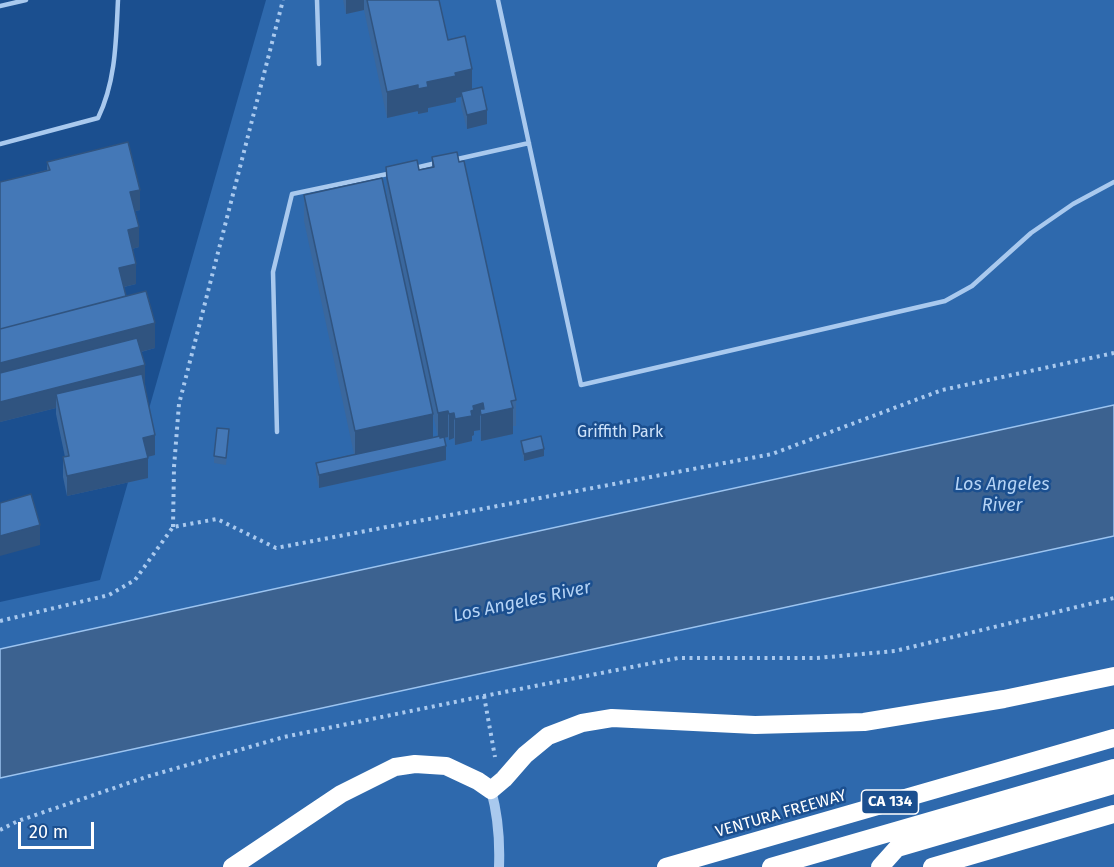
<!DOCTYPE html>
<html>
<head>
<meta charset="utf-8">
<style>
	body { margin:0 }
	#map { position:relative; width:1114px; height:867px; overflow:hidden; background:#1b4f8f; font-family:"Fira Sans",sans-serif }
	canvas { display:block }
	.scale { position:absolute; left:18px; top:822px; width:76px; height:27px; box-sizing:border-box; border:3px solid #fff; border-top:0; padding-left:8px; font-size:18px; line-height:21px; white-space:nowrap; color:#fff; -webkit-text-stroke:4px #1b4f8f; paint-order:stroke }
</style>
</head>
<body>
<div id="map">
<canvas width="1114" height="867"></canvas>
<div class="scale">20 m</div>
</div>
<script>
const ctx = document.querySelector('canvas').getContext('2d');
ctx.lineJoin = 'round';
function fill(path, color) {
  ctx.fillStyle = color;
  ctx.fill(path, 'evenodd');
}
function strokePath(path, color, width, dash) {
  ctx.strokeStyle = color;
  ctx.lineWidth = width;
  ctx.lineCap = dash ? 'butt' : 'round';
  ctx.setLineDash(dash || []);
  ctx.stroke(path);
}
function label(font, color, halo, rows, align = 'center') {
  ctx.font = font + ' "Fira Sans",sans-serif';
  ctx.lineWidth = 5;
  ctx.setLineDash([]);
  ctx.textBaseline = 'middle';
  ctx.strokeStyle = halo;
  ctx.fillStyle = color;
  for (const [text, x, y, turn = 0] of rows) {
    ctx.save();
    ctx.translate(x, y);
    ctx.rotate((+turn || 0) * Math.PI / 180);
    ctx.textAlign = isNaN(turn) ? turn : align;
    if (halo) ctx.strokeText(text, 0, 0);
    ctx.fillText(text, 0, 0);
    ctx.restore();
  }
}
fill(new Path2D(`
	M 266,0 L 1114,0 L 1114,867 L 0,867 L 0,602 L 100,580 Z`), '#2e69ad');
const water = new Path2D(`
	M 1114,405 L 1114,536 L 0,778 L 0,649 Z`);
fill(water, '#3c6290');
strokePath(water, '#9cc4f0', 1.5);
strokePath(new Path2D(`
	M 173,527 L 174,467 L 179,404 L 283,0
	M 0,621 L 109,595 L 135,580 L 173,527 L 217,519 L 276,548 L 772,454 L 942,390 L 1114,353
	M 484,696 L 495,757
	M 0,830 L 18,821 L 146,777 L 284,737 L 484,696 L 678,658 L 817,658 L 895,651 L 1114,598`), '#a9c9ee', 4, [3, 4.5]);
strokePath(new Path2D(`
	M 317,0 L 319,64
	M 498,0 L 581,385 L 945,301 L 972,286 L 1031,233 L 1073,204 L 1114,182
	M 0,6 L 26,0
	M 0,144 L 98,118 C 116,81 116,40 118,0
	M 453,160 L 529,143
	M 415,168 L 436,163
	M 277,432 L 273,272 L 292,194 L 392,173`), '#a9c9ee', 4.5);
strokePath(new Path2D(`
	M 491,790 C 498,815 500,841 499,867`), '#a9c9ee', 10);
strokePath(new Path2D(`
	M 232,867 L 341,794 L 395,767 L 415,764 L 446,766 L 478,781 L 491,790 L 504,779 L 525,755 L 548,736 L 582,723 L 612,718 L 755,725 L 864,722 L 1004,699 L 1114,676
	M 666,867 L 1114,738
	M 771,867 L 1114,768
	M 880,867 L 897,848 L 1114,785
	M 932,867 L 1114,814`), '#fff', 18);
fill(new Path2D(`
	M 343,0 L 439,0 L 448,40 L 472,90 L 487,124 L 467,129 L 461,106 L 461,97 L 456,98 L 456,102 L 428,108 L 428,112 L 418,114 L 418,111 L 387,118 L 364,10 L 346,14 Z
	M 432,157 L 516,400 L 516,426 L 513,426 L 513,434 L 481,441 L 480,430 L 474,431 L 474,435 L 472,436 L 472,441 L 455,445 L 454,438 L 449,440 L 448,437 L 445,438 L 446,460 L 442,461 L 319,488 L 316,476 L 316,463 L 354,454 L 304,221 L 304,195 L 387,200 L 386,167 L 419,170 L 432,167 ZM 433,415 L 438,437 L 433,438 Z
	M 47,162 L 140,210 L 135,211 L 139,247 L 132,249 L 136,284 L 124,287 L 126,296 L 155,348 L 141,352 L 145,385 L 155,455 L 147,457 L 148,478 L 67,496 L 63,477 L 63,457 L 65,457 L 56,414 L 56,408 L 0,422 L 0,182 L 47,170 Z
	M 229,436 L 226,465 L 214,463 L 214,456 Z
	M 521,441 L 544,456 L 524,461 L 521,448 Z`), '#3a679d');
fill(new Path2D(`
	M 346,0 L 364,0 L 364,10 L 346,14 Z
	M 472,69 L 472,95 L 461,92 L 461,97 L 456,98 L 456,102 L 428,108 L 428,112 L 418,114 L 418,89 L 427,82 L 455,73 Z
	M 418,85 L 418,111 L 387,118 L 387,92 Z
	M 487,110 L 487,124 L 467,129 L 467,115 Z
	M 140,190 L 140,210 L 130,212 L 130,192 Z
	M 139,227 L 139,247 L 128,250 L 128,230 Z
	M 136,264 L 136,284 L 119,288 L 119,268 Z
	M 155,323 L 155,348 L 0,389 L 0,363 Z
	M 145,365 L 145,385 L 56,394 L 56,408 L 0,422 L 0,402 Z
	M 483,403 L 483,415 L 513,408 L 513,434 L 481,441 L 481,415 L 480,409 L 480,430 L 474,431 L 474,435 L 472,436 L 472,441 L 455,445 L 455,419 L 471,411 L 473,406 Z
	M 448,411 L 448,437 L 438,439 L 438,413 Z
	M 454,413 L 454,438 L 449,440 L 449,414 Z
	M 433,414 L 433,440 L 355,457 L 355,431 Z
	M 155,435 L 155,455 L 143,458 L 143,438 Z
	M 446,446 L 446,460 L 442,461 L 319,488 L 319,475 Z
	M 544,449 L 544,456 L 524,461 L 524,454 Z
	M 148,458 L 148,478 L 67,496 L 67,476 Z
	M 40,525 L 40,545 L 0,556 L 0,536 Z`), '#305480');
const building = new Path2D(`
	M 367,0 L 439,0 L 448,40 L 465,36 L 472,69 L 455,73 L 456,76 L 427,82 L 428,87 L 418,89 L 418,85 L 387,92 Z
	M 482,87 L 487,110 L 467,115 L 461,92 Z
	M 128,142 L 140,190 L 130,192 L 139,227 L 128,230 L 136,264 L 119,268 L 126,296 L 0,329 L 0,182 L 50,170 L 47,162 Z
	M 457,152 L 459,162 L 464,161 L 516,400 L 511,401 L 513,408 L 481,415 L 480,409 L 484,409 L 483,403 L 473,406 L 474,410 L 471,411 L 472,416 L 455,419 L 454,413 L 449,414 L 448,411 L 438,413 L 387,178 L 386,167 L 417,160 L 419,170 L 434,167 L 432,157 Z
	M 382,178 L 433,414 L 355,431 L 304,195 Z
	M 146,291 L 155,323 L 0,363 L 0,329 Z
	M 137,338 L 145,365 L 0,402 L 0,373 Z
	M 142,374 L 155,435 L 143,438 L 148,458 L 67,476 L 63,457 L 69,456 L 56,394 Z
	M 217,428 L 229,429 L 226,458 L 214,456 Z
	M 440,436 L 440,438 L 444,437 L 446,446 L 442,447 L 319,475 L 316,463 Z
	M 541,436 L 544,449 L 524,454 L 521,441 Z
	M 31,494 L 40,525 L 0,536 L 0,503 Z`);
fill(building, '#4478b7');
strokePath(building, '#305480', 1.5);
for (const [x, y, w] of [
	[890,802,57]
]) {
  const box = new Path2D();
  box.roundRect(x - w / 2, y - 12, w, 24, 4.5);
  ctx.fillStyle = '#1b4f8f';
  ctx.fill(box);
  strokePath(box, '#fff', 1.5);
}
label('bold 15px', '#fff', null, [
	["CA 134",890,802]
]);
label('16px', '#cfe3fa', '#1b4f8f', [
	["Griffith Park",620,433]
]);
label('16px', '#fff', '#1b4f8f', [
	["VENTURA FREEWAY",781,814,-16]
]);
label('italic 18px', '#b5d3f5', '#1b4f8f', [
	["Los Angeles",1002,485],
	["River",1002,506],
	["Los Angeles River",522,602,-12]
]);
</script>
</body>
</html>
